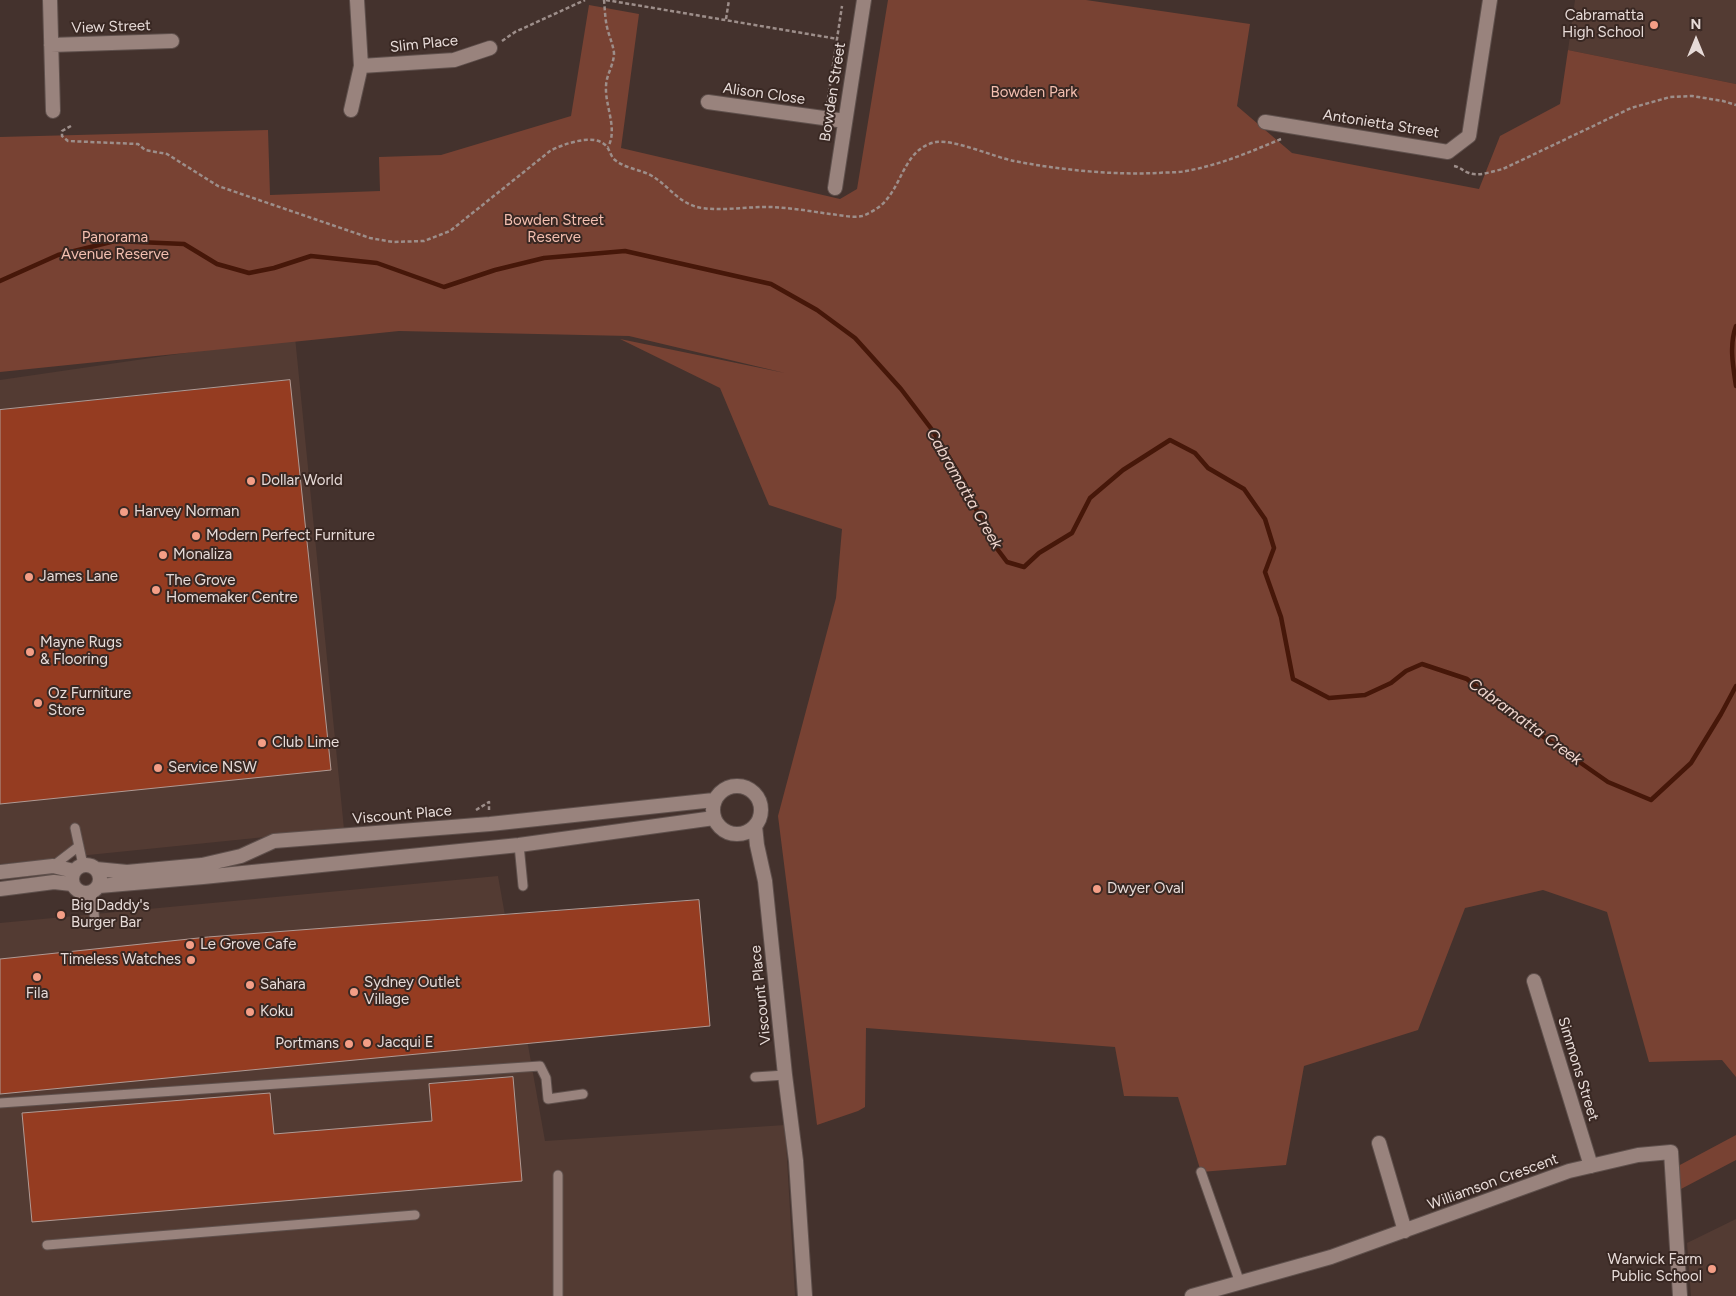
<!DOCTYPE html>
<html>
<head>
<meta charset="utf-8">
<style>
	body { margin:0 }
	#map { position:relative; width:1736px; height:1296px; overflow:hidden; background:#44322d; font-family:Figtree,sans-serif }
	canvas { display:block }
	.north { position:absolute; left:1671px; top:15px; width:50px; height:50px; -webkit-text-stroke:4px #392823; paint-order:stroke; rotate:0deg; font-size:14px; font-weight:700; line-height:20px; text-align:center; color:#e7dbd8 }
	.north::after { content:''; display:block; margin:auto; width:18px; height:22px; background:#e7dbd8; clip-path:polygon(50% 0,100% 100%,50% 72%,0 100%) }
</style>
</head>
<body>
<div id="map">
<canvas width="1736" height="1296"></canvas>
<div class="north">N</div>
</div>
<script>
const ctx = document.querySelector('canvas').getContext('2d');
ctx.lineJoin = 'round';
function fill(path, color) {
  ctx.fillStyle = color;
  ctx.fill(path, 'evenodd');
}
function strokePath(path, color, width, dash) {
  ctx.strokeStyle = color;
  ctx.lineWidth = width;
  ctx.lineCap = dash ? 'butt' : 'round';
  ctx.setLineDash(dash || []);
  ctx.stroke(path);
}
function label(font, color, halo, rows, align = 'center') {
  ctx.font = font + ' Figtree,sans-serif';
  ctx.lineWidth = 4;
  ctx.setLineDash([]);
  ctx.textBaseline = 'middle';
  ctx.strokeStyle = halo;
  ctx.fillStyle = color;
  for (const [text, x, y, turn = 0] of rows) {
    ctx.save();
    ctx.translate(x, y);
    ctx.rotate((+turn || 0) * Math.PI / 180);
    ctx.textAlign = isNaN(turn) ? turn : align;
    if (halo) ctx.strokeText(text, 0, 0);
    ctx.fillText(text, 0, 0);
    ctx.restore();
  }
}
fill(new Path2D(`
	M 1575,0 L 1736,0 L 1736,84 L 1568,50 Z
	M 295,337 L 344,829 L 0,864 L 0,380 Z
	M 498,876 L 545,1141 L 785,1125 L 795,1296 L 0,1296 L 0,923 Z
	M 1736,1219 L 1736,1296 L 1691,1296 L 1687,1243 Z`), '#533b33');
fill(new Path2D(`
	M 888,0 L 1086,0 L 1250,24 L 1237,106 L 1292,153 L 1479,189 L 1500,136 L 1560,104 L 1568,50 L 1736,84 L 1736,1077 L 1722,1060 L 1649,1062 L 1607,912 L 1543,890 L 1465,908 L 1418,1030 L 1304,1066 L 1286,1165 L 1201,1172 L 1178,1097 L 1124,1096 L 1115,1047 L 866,1028 L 865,1107 L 858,1111 L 817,1125 L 778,816 L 836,598 L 842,529 L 769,505 L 720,388 L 620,339 L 785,373 L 629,336 L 399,331 L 0,372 L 0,137 L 268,130 L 270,195 L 380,191 L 379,157 L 441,155 L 571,116 L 589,5 L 639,14 L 621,148 L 840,199 L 857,189 Z
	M 1736,1135 L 1736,1160 L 1681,1189 L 1678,1166 Z`), '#784233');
strokePath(new Path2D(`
	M 0,281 L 58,255 L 115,241 L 184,244 L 217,264 L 249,273 L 274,268 L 311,256 L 377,263 L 444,287 L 495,270 L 544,258 L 625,251 L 771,284 L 817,310 L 855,338 L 901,389 L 933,431 L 964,482 L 989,538 L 1007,562 L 1024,567 L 1039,553 L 1072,533 L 1090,498 L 1123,470 L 1170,440 L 1195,453 L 1208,468 L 1244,489 L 1265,519 L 1274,548 L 1265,572 L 1281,617 L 1293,679 L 1329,698 L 1365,695 L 1391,683 L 1406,671 L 1422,664 L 1467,679 L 1492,701 L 1608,782 L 1651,800 L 1691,763 L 1721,714 L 1736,686
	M 1736,326 C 1729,345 1733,366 1736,386`), '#461709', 4.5);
const building = new Path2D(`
	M 290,380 L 331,770 L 0,804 L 0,410 Z
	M 699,900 L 710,1026 L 0,1094 L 0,959 L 208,937 Z
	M 513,1077 L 522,1181 L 32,1222 L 22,1113 L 270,1093 L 274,1134 L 432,1121 L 429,1084 Z`);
fill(building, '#953c21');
strokePath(building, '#b09a94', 1);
const service = new Path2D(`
	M 75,828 L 83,865
	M 519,845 L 523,886
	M 53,866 L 79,846
	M 92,892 L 95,923
	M 755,1077 L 785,1075
	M 0,1103 L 540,1066 L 546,1078 L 548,1099 L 583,1094
	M 1201,1172 L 1240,1283
	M 47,1245 L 415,1215
	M 558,1296 L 558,1175`);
const minor = new Path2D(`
	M 50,0 L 53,111
	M 51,45 L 172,41
	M 361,66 L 454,60 L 490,48
	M 708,102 L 845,121
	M 351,110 L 361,66 L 357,0
	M 1265,122 L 1448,152 L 1469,136 L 1490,0
	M 835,188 L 864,0
	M713 810a24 24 0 1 1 48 0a24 24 0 1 1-48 0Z
	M 755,826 L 757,845 L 765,881 L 785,1075 L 796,1161 L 805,1296
	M72 879a14 14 0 1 1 28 0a14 14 0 1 1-28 0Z
	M 96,869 L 127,872 L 202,865 L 241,856 L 274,841 L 490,824 L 714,800
	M 0,872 L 53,866 L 74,871
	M 99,886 L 203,877 L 519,845 L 714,818
	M 0,889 L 54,882 L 72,884
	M 1534,981 L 1591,1166
	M 1379,1143 L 1405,1231
	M 1192,1296 L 1331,1257 L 1569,1171 L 1638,1155 L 1671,1152 L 1680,1296`);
strokePath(service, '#5f504c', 11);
strokePath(minor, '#5f504c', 16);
strokePath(new Path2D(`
	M 604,0 C 605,10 605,21 608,31 C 610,38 613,45 614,53 C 614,65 606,75 606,87 C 605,106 618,129 608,147
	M 606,0 L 838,39
	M 726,19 L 729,0
	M 502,41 L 515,32 L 585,0
	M 827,105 L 842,6
	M 71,126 L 62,131 L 62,136 L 68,141 L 138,144 L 145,150 L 167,154 L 218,186 L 370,238 L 393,242 L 424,241 L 450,231 L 550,151 C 563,144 592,134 604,144 C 610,148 610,156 615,160 C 626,169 640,169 652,176 C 669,186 680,205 702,208 C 723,211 744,207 766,207 C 787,207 809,211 830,214 C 840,215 852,218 862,216 C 866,215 873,211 876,209 C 903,192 901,149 936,142 C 954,139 994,157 1014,161 C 1061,170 1110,175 1158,173 C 1167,172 1177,173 1186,171 C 1220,165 1250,152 1281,139
	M 1454,166 C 1460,167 1463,171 1469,173 C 1479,177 1493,171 1503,169 L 1631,108 L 1670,97 L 1692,96 L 1723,101 L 1736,105
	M 476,810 L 489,802 L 489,810
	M 364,814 L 365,820`), '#9d8e8a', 2.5, [4, 2.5]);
strokePath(service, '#99837d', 9);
strokePath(minor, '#99837d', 14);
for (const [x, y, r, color] of [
	[1654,25,5,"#f49e86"],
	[251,481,5,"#f49e86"],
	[124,512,5,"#f49e86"],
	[196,536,5,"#f49e86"],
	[163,555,5,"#f49e86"],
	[29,577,5,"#f49e86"],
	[156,590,5,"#f49e86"],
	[30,652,5,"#f49e86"],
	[38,703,5,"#f49e86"],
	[262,743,5,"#f49e86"],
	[158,768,5,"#f49e86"],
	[1097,889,5,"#f49e86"],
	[61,915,5,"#f49e86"],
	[190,945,5,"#f49e86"],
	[191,960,5,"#f49e86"],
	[37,977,5,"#f49e86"],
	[250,985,5,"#f49e86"],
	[354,992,5,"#f49e86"],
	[250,1012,5,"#f49e86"],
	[367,1043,5,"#f49e86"],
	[349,1044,5,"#f49e86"],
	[1712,1269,5,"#f49e86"]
]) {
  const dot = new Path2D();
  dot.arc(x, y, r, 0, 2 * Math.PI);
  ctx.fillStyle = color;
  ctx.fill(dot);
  strokePath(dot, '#392823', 2);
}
label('15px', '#e7dbd8', '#392823', [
	["Cabramatta",1644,16,"right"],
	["High School",1644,33,"right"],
	["Dollar World",261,481],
	["Harvey Norman",134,512],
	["Modern Perfect Furniture",206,536],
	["Monaliza",173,555],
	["James Lane",39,577],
	["The Grove",166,581],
	["Homemaker Centre",166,598],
	["Mayne Rugs",40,643],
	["& Flooring",40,660],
	["Oz Furniture",48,694],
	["Store",48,711],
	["Club Lime",272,743],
	["Service NSW",168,768],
	["Dwyer Oval",1107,889],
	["Big Daddy's",71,906],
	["Burger Bar",71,923],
	["Le Grove Cafe",200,945],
	["Timeless Watches",181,960,"right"],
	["Sydney Outlet",364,983],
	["Village",364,1000],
	["Sahara",260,985],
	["Fila",37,994,"center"],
	["Koku",260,1012],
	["Jacqui E",377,1043],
	["Portmans",339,1044,"right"],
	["Warwick Farm",1702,1260,"right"],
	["Public School",1702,1277,"right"]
], 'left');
label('15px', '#e7dbd8', '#392823', [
	["View Street",111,27,-2],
	["Slim Place",424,44,-6],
	["Bowden Street",833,92,-81],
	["Alison Close",764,94,8],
	["Antonietta Street",1381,124,9],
	["Viscount Place",402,815,-5],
	["Viscount Place",761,995,-96],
	["Simmons Street",1578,1069,73],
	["Williamson Crescent",1493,1182,-20]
]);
label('15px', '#f3bfb0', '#392823', [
	["Bowden Park",1034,93],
	["Bowden Street",554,221],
	["Reserve",554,238],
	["Panorama",115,238],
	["Avenue Reserve",115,255]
]);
label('italic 16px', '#f0d6ce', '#392823', [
	["Cabramatta Creek",964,489,60],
	["Cabramatta Creek",1525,722,36]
]);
</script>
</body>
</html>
